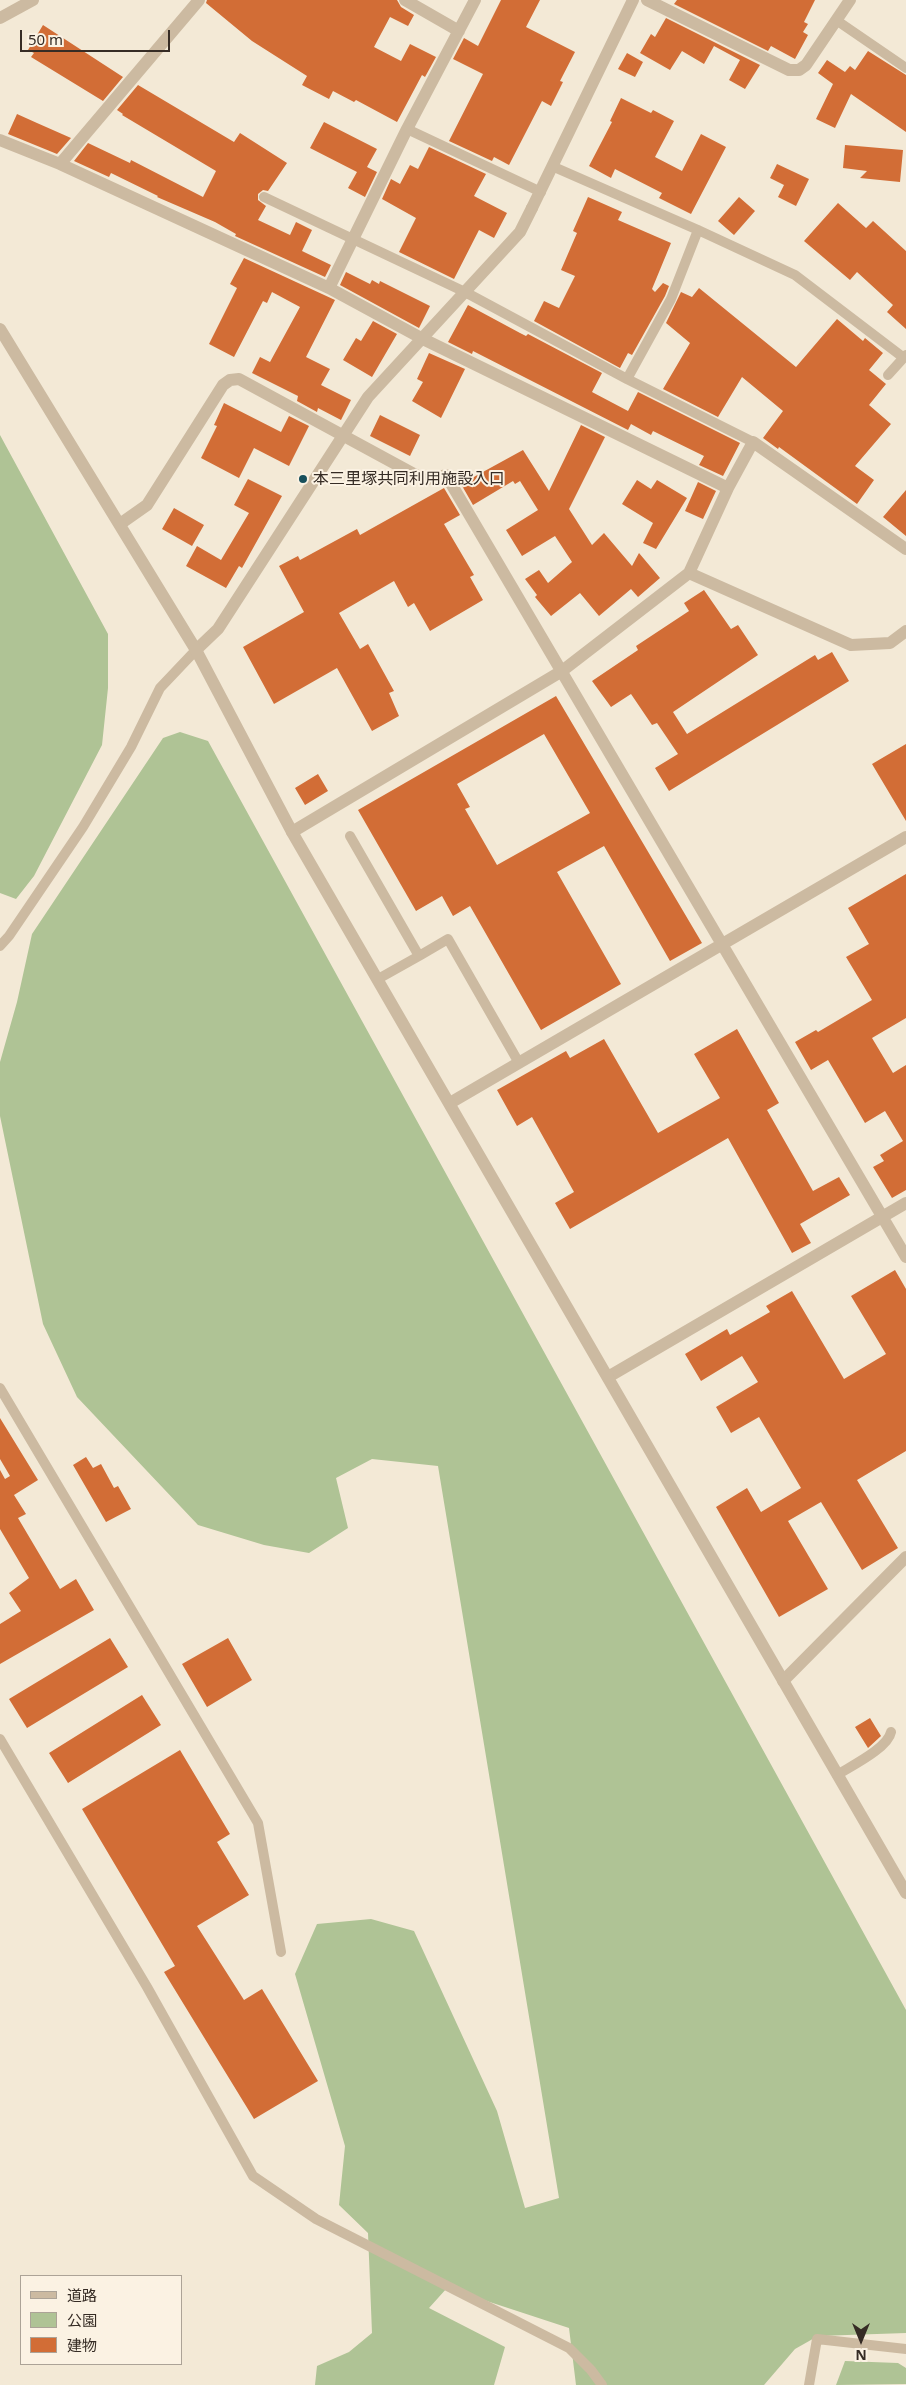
<!DOCTYPE html>
<html>
<head>
<meta charset="utf-8">
<style>
	body { margin:0 }
	#map { position:relative; width:906px; height:2385px; overflow:hidden; background:#f3e9d6; font-family:"Noto Sans","Noto Sans JP",sans-serif }
	canvas { display:block }
	.legend { position:absolute; left:20px; top:2275px; width:162px; height:90px; box-sizing:border-box; background:#fbf2e3; border:1px solid #aca397; margin:0; padding:6px 9px; list-style:none; font-size:15px; color:#362c25 }
	.legend li { display:flex; align-items:center; gap:10px; height:25px }
	.legend b { width:25px; border:1px solid #aca397 }
	.north { position:absolute; left:836px; top:2315px; width:50px; height:50px; -webkit-text-stroke:4px #fbf2e3; paint-order:stroke; rotate:180deg; font-size:14px; font-weight:700; line-height:20px; text-align:center; color:#362c25 }
	.north::after { content:''; display:block; margin:auto; width:18px; height:22px; background:#362c25; clip-path:polygon(50% 0,100% 100%,50% 72%,0 100%) }
	.scale { position:absolute; left:20px; top:30px; width:150px; height:22px; box-sizing:border-box; border:2px solid #362c25; border-top:0; padding-left:6px; font-size:15px; line-height:18px; white-space:nowrap; color:#362c25; -webkit-text-stroke:4px #fbf2e3; paint-order:stroke }
</style>
</head>
<body>
<div id="map">
<canvas width="906" height="2385"></canvas>
<ul class="legend">
<li><b style="height:6px;background:#ccbaa1"></b>道路</li>
<li><b style="height:14px;background:#afc395"></b>公園</li>
<li><b style="height:14px;background:#d26d36"></b>建物</li>
</ul>
<div class="north">N</div>
<div class="scale">50 m</div>
</div>
<script>
const ctx = document.querySelector('canvas').getContext('2d');
ctx.lineJoin = 'round';
function fill(path, color) {
  ctx.fillStyle = color;
  ctx.fill(path, 'evenodd');
}
function strokePath(path, color, width, dash) {
  ctx.strokeStyle = color;
  ctx.lineWidth = width;
  ctx.lineCap = dash ? 'butt' : 'round';
  ctx.setLineDash(dash || []);
  ctx.stroke(path);
}
function label(font, color, halo, rows, align = 'center') {
  ctx.font = font + ' "Noto Sans","Noto Sans JP",sans-serif';
  ctx.lineWidth = 4;
  ctx.setLineDash([]);
  ctx.textBaseline = 'middle';
  ctx.strokeStyle = halo;
  ctx.fillStyle = color;
  for (const [text, x, y, turn = 0] of rows) {
    ctx.save();
    ctx.translate(x, y);
    ctx.rotate((+turn || 0) * Math.PI / 180);
    ctx.textAlign = isNaN(turn) ? turn : align;
    if (halo) ctx.strokeText(text, 0, 0);
    ctx.fillText(text, 0, 0);
    ctx.restore();
  }
}
fill(new Path2D(`
	M 0,435 L 108,634 L 108,688 L 102,745 L 34,876 L 16,899 L 0,893 Z
	M 180,732 L 208,741 L 906,2010 L 906,2333 L 818,2336 L 795,2349 L 764,2385 L 576,2385 L 569,2328 L 447,2288 L 429,2308 L 505,2347 L 494,2385 L 315,2385 L 317,2366 L 349,2352 L 372,2333 L 368,2233 L 339,2205 L 345,2146 L 295,1974 L 317,1924 L 371,1919 L 414,1931 L 497,2111 L 525,2208 L 559,2198 L 438,1466 L 372,1459 L 336,1478 L 348,1528 L 309,1553 L 264,1545 L 198,1525 L 77,1397 L 43,1324 L 0,1116 L 0,1062 L 17,1002 L 32,934 L 163,738 Z
	M 845,2361 L 898,2363 L 906,2368 L 906,2384 L 836,2385 Z`), '#afc395');
fill(new Path2D(`
	M 207,0 L 397,0 L 401,7 L 414,15 L 408,26 L 390,17 L 374,47 L 401,61 L 410,44 L 436,57 L 425,77 L 422,75 L 397,122 L 356,100 L 354,102 L 333,91 L 329,99 L 302,85 L 307,76 L 252,41 L 206,3 Z
	M 501,0 L 540,0 L 526,27 L 575,52 L 560,81 L 563,82 L 551,106 L 542,101 L 509,165 L 494,157 L 492,161 L 449,141 L 483,74 L 453,59 L 464,38 L 478,46 Z
	M 677,0 L 815,0 L 804,22 L 808,24 L 803,32 L 808,35 L 795,59 L 771,46 L 768,51 L 674,4 Z
	M 666,18 L 760,65 L 745,89 L 729,80 L 740,60 L 714,46 L 704,64 L 682,51 L 670,70 L 640,53 L 651,34 L 655,37 Z
	M 43,25 L 123,77 L 103,101 L 31,57 L 34,53 L 28,50 Z
	M 868,51 L 906,75 L 906,132 L 851,94 L 835,128 L 816,119 L 833,84 L 818,73 L 827,60 L 845,72 L 850,66 L 855,70 Z
	M 627,53 L 643,62 L 635,77 L 618,69 Z
	M 138,85 L 234,142 L 240,133 L 287,163 L 268,191 L 263,190 L 258,194 L 258,200 L 266,206 L 258,220 L 290,235 L 296,222 L 312,230 L 302,251 L 331,265 L 325,277 L 235,236 L 236,234 L 215,222 L 157,197 L 158,196 L 111,173 L 109,177 L 74,161 L 88,143 L 130,163 L 131,160 L 203,197 L 216,171 L 122,115 L 123,114 L 117,110 Z
	M 621,98 L 651,113 L 653,110 L 674,121 L 655,157 L 682,171 L 701,134 L 726,147 L 691,214 L 659,198 L 662,193 L 615,169 L 611,178 L 589,166 L 612,122 L 610,121 Z
	M 17,114 L 37,123 L 71,138 L 57,154 L 8,134 Z
	M 324,122 L 377,149 L 367,167 L 377,172 L 365,197 L 348,188 L 357,172 L 310,148 Z
	M 845,145 L 903,150 L 900,182 L 860,178 L 867,171 L 843,168 Z
	M 429,147 L 486,174 L 474,196 L 507,213 L 494,238 L 479,230 L 454,279 L 399,252 L 416,218 L 382,199 L 391,179 L 400,184 L 410,165 L 418,169 Z
	M 777,164 L 809,179 L 796,206 L 778,197 L 784,185 L 770,178 Z
	M 588,197 L 622,212 L 618,220 L 671,243 L 652,289 L 655,292 L 663,283 L 669,286 L 665,296 L 632,355 L 628,353 L 620,368 L 534,321 L 544,301 L 559,308 L 575,276 L 561,270 L 577,233 L 573,231 Z
	M 739,197 L 755,211 L 734,235 L 718,221 Z
	M 838,203 L 866,228 L 873,221 L 906,251 L 906,329 L 887,312 L 893,305 L 857,272 L 850,280 L 804,241 Z
	M 244,258 L 335,300 L 306,357 L 330,369 L 321,385 L 351,400 L 341,420 L 318,408 L 317,412 L 297,401 L 298,396 L 252,373 L 260,357 L 270,362 L 300,307 L 272,292 L 267,303 L 263,301 L 234,357 L 209,344 L 237,288 L 230,284 Z
	M 346,272 L 370,284 L 372,280 L 379,284 L 380,281 L 430,306 L 419,328 L 340,285 Z
	M 699,288 L 796,367 L 837,319 L 863,341 L 865,338 L 883,353 L 869,370 L 886,384 L 869,405 L 891,424 L 855,466 L 874,480 L 857,504 L 779,447 L 778,449 L 763,438 L 783,411 L 742,377 L 718,417 L 663,389 L 690,343 L 666,323 L 681,292 L 692,297 Z
	M 468,305 L 520,333 L 526,336 L 528,334 L 602,373 L 592,392 L 628,411 L 638,392 L 740,443 L 723,476 L 699,465 L 704,456 L 653,431 L 651,435 L 631,424 L 628,430 L 473,351 L 472,354 L 448,342 Z
	M 373,321 L 397,334 L 372,377 L 343,360 L 356,338 L 361,341 Z
	M 429,353 L 465,369 L 441,418 L 412,401 L 423,382 L 417,379 Z
	M 224,403 L 281,432 L 289,416 L 309,426 L 289,466 L 254,448 L 239,478 L 201,458 L 217,426 L 214,425 Z
	M 380,415 L 420,435 L 410,456 L 370,436 Z
	M 581,425 L 605,437 L 569,509 L 592,545 L 604,533 L 632,566 L 639,553 L 660,578 L 638,597 L 631,589 L 599,616 L 580,593 L 551,616 L 535,597 L 537,595 L 525,579 L 539,570 L 548,583 L 572,562 L 555,536 L 522,556 L 506,530 L 538,510 L 520,481 L 515,484 L 513,481 L 473,505 L 461,484 L 523,450 L 549,491 Z
	M 248,479 L 282,496 L 242,568 L 239,566 L 226,588 L 186,566 L 197,546 L 221,560 L 249,513 L 234,505 Z
	M 637,480 L 651,489 L 657,480 L 687,498 L 656,549 L 643,543 L 653,523 L 622,504 Z
	M 698,482 L 716,491 L 703,519 L 685,511 Z
	M 444,488 L 460,515 L 444,524 L 474,575 L 470,577 L 483,600 L 430,631 L 414,603 L 408,607 L 394,581 L 339,613 L 360,649 L 368,644 L 394,691 L 389,693 L 399,716 L 372,731 L 337,668 L 274,704 L 243,647 L 304,612 L 279,566 L 298,556 L 300,560 L 357,529 L 360,535 Z
	M 906,490 L 906,536 L 883,517 Z
	M 174,508 L 204,525 L 192,546 L 162,529 Z
	M 704,590 L 731,629 L 738,625 L 758,655 L 673,712 L 687,734 L 815,655 L 818,660 L 832,652 L 849,681 L 669,791 L 655,768 L 678,754 L 657,723 L 652,725 L 631,694 L 611,707 L 592,681 L 638,650 L 636,646 L 689,611 L 684,603 Z
	M 556,696 L 702,943 L 670,961 L 604,846 L 557,872 L 621,984 L 541,1030 L 470,906 L 453,916 L 442,896 L 416,911 L 358,810 ZM 544,734 L 590,813 L 497,865 L 465,809 L 470,807 L 457,784 Z
	M 906,744 L 906,821 L 872,764 Z
	M 318,774 L 328,791 L 305,805 L 295,788 Z
	M 906,874 L 906,1018 L 872,1038 L 893,1073 L 906,1065 L 906,1190 L 892,1198 L 873,1167 L 884,1161 L 880,1155 L 903,1141 L 885,1111 L 865,1123 L 828,1060 L 811,1070 L 795,1042 L 816,1030 L 818,1032 L 872,1000 L 846,957 L 869,944 L 848,908 Z
	M 737,1029 L 779,1103 L 767,1110 L 813,1191 L 839,1177 L 850,1195 L 800,1224 L 811,1243 L 792,1253 L 728,1138 L 570,1229 L 555,1203 L 574,1192 L 532,1117 L 517,1126 L 497,1090 L 566,1051 L 570,1058 L 604,1039 L 658,1133 L 720,1098 L 694,1054 Z
	M 895,1270 L 906,1289 L 906,1451 L 857,1480 L 898,1548 L 862,1570 L 821,1502 L 788,1521 L 828,1589 L 779,1617 L 716,1507 L 747,1488 L 761,1512 L 801,1488 L 759,1417 L 731,1433 L 716,1407 L 758,1382 L 742,1356 L 701,1381 L 685,1354 L 727,1329 L 730,1335 L 770,1312 L 766,1306 L 792,1291 L 844,1379 L 886,1354 L 851,1296 Z
	M 0,1418 L 38,1480 L 14,1495 L 26,1514 L 18,1518 L 60,1589 L 76,1579 L 94,1610 L 0,1664 L 0,1624 L 21,1611 L 9,1593 L 29,1578 L 0,1529 L 0,1470 L 5,1479 L 10,1476 L 0,1459 Z
	M 86,1457 L 93,1468 L 101,1464 L 114,1488 L 118,1486 L 131,1509 L 106,1522 L 73,1465 Z
	M 110,1638 L 128,1667 L 27,1728 L 9,1699 Z
	M 228,1638 L 252,1680 L 207,1707 L 182,1664 Z
	M 142,1695 L 161,1725 L 68,1783 L 49,1753 Z
	M 870,1718 L 881,1736 L 868,1748 L 855,1727 Z
	M 180,1750 L 230,1834 L 217,1842 L 249,1895 L 197,1926 L 244,2000 L 262,1989 L 318,2081 L 254,2119 L 164,1972 L 175,1966 L 82,1809 Z`), '#d26d36');
strokePath(new Path2D(`
	M 836,20 L 906,68
	M 407,129 L 541,192
	M 554,167 L 698,230 L 795,275 L 904,358
	M 264,197 L 465,292 L 627,379 L 753,442
	M 888,375 L 906,355
	M 627,379 L 671,299 L 698,230
	M 350,836 L 419,956 L 448,939 L 519,1063
	M 0,946 L 9,936 L 83,827 L 131,747 L 160,688 L 196,650
	M 378,979 L 419,956
	M 0,1388 L 258,1823 L 281,1952
	M 0,1739 L 147,1987 L 253,2176 L 316,2219 L 569,2348 L 591,2370 L 602,2385
	M 837,1775 C 851,1766 888,1748 891,1732
	M 809,2385 L 817,2339 L 906,2349`), '#ccbaa1', 10);
strokePath(new Path2D(`
	M 405,0 L 459,31
	M 647,0 L 789,70 L 799,70 L 806,65 L 850,0
	M 0,18 L 33,0
	M 0,140 L 60,164 L 329,288 L 423,339 L 728,488 L 753,442 L 906,549
	M 60,164 L 199,0
	M 329,288 L 407,129 L 475,0
	M 728,488 L 689,573 L 851,645 L 890,643 L 906,631
	M 120,524 L 147,505 L 223,385 L 230,380 L 239,379 L 425,480 L 446,475 L 906,1257
	M 196,650 L 218,629 L 368,397 L 520,232 L 532,208
	M 292,832 L 562,671 L 689,573
	M 450,1103 L 906,837
	M 608,1377 L 906,1203
	M 783,1681 L 906,1557`), '#ccbaa1', 12);
strokePath(new Path2D(`
	M 532,208 L 633,0
	M 0,329 L 196,650 L 292,832 L 906,1893`), '#ccbaa1', 12);
for (const [x, y, r, color] of [
	[303,479,5,"#174f5b"]
]) {
  const dot = new Path2D();
  dot.arc(x, y, r, 0, 2 * Math.PI);
  ctx.fillStyle = color;
  ctx.fill(dot);
  strokePath(dot, '#fbf2e3', 2);
}
label('16px', '#362c25', '#fbf2e3', [
	["本三里塚共同利用施設入口",313,479]
], 'left');
</script>
</body>
</html>
